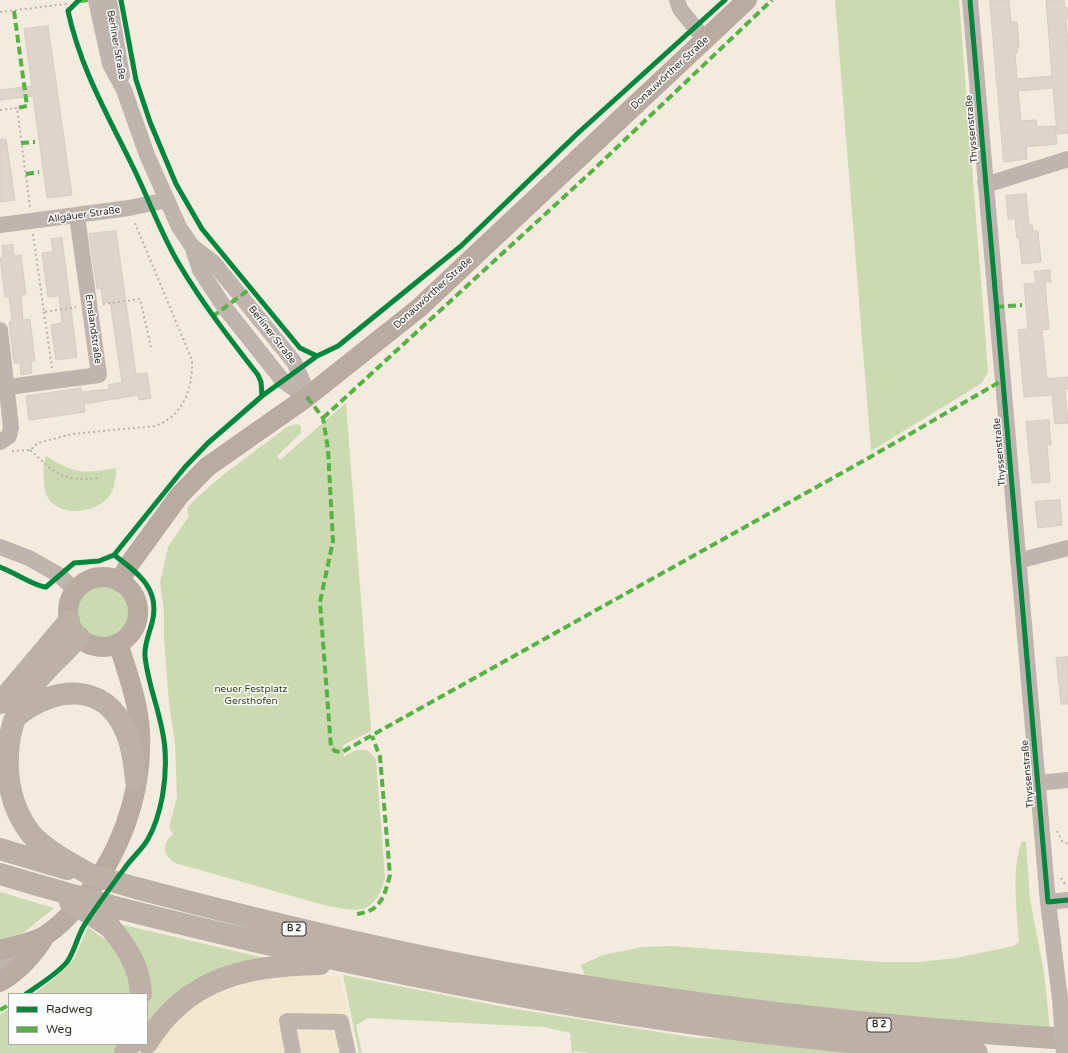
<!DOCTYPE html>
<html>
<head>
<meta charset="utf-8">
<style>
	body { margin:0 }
	#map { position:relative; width:1068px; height:1053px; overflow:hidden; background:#f3ebde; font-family:"Varela Round",sans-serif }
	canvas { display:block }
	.legend { position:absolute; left:8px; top:993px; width:140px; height:52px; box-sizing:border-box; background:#fdfdfd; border:1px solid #acaaa7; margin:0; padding:5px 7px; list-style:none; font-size:12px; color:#332e25 }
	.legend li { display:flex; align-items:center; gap:8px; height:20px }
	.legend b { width:20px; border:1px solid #acaaa7 }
</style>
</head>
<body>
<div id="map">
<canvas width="1068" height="1053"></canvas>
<ul class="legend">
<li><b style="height:5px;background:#00873e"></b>Radweg</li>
<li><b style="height:5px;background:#56b245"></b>Weg</li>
</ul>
</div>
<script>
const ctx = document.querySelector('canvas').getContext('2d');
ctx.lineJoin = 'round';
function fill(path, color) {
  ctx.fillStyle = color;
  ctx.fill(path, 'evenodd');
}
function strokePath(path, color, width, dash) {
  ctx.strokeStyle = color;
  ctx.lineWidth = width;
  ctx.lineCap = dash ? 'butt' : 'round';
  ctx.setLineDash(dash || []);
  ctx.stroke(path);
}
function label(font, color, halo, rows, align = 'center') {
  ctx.font = font + ' "Varela Round",sans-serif';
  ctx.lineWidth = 3;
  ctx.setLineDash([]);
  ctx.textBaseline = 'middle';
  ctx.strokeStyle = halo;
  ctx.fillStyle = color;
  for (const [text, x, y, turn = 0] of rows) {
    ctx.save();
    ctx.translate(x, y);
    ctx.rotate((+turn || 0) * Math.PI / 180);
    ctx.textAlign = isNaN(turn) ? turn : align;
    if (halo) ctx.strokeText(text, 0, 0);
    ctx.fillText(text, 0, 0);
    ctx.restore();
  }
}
fill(new Path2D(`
	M 288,972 L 340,977 L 355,1053 L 152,1053 L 172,1024 L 196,1001 L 234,983 Z`), '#f3e6ce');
fill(new Path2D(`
	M 835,0 L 959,0 L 988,371 L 982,383 L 871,451 Z
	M 346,403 L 371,731 L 343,745 L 344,757 C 355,749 368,745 376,760 L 385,878 C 382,890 376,905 363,909 C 346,913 303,899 285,894 C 248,884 212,873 175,863 C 163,855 161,845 173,834 L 169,827 L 177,798 L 175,744 L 169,703 L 164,639 L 164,612 L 160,583 L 168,547 L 189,516 L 187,508 C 216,477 253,453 287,427 L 296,424 L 301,426 L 301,433 L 277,456 L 280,460 Z
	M 46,456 C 76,474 82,474 116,468 C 116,478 115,487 110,495 C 98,513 61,518 48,498 C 45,493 44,486 44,480 C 43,471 43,464 46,456 Z
	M73 612a29 29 0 1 1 58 0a29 29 0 1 1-58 0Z
	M 1022,841 L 1026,842 L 1030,899 L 1044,973 L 1050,1029 L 902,1018 L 586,978 L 581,965 L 603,955 L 642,947 L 672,946 L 880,962 L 919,962 L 956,958 L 1014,946 L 1019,941 C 1017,911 1011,869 1022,841 Z
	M 0,892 L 54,908 L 23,933 L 0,944 Z
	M 115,923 L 265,958 L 147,1033 L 148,998 Z
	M 88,927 L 104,939 L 109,936 L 119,952 L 134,994 L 34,994 L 56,977 L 74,959 Z
	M 343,975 L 509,1008 L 658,1032 L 697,1038 L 746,1039 L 858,1053 L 590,1053 L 574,1051 L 574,1053 L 572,1053 L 570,1033 L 544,1027 L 368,1018 L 356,1025 L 362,1053 L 359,1053 Z
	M 9,1009 L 9,1044 L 123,1044 L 117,1053 L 0,1053 L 0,1014 Z`), '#cbdab0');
const building = new Path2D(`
	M 990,0 L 1009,0 L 1011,22 L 1017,22 L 1019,47 L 1017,47 L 1017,53 L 1015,54 L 1017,79 L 1052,76 L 1046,0 L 1064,0 L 1065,8 L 1068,7 L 1068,18 L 1066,19 L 1068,44 L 1068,133 L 1057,134 L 1053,88 L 1018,91 L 1021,121 L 1036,120 L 1037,127 L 1055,126 L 1057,144 L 1026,147 L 1027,159 L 1004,162 Z
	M 48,26 L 72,195 L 47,198 L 33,96 L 0,100 L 0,90 L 32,86 L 24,29 Z
	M 6,139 L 15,200 L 0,202 L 0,140 Z
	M 1026,194 L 1029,225 L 1032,224 L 1033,231 L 1038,231 L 1041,262 L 1022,264 L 1019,238 L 1017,238 L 1015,219 L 1008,219 L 1006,196 Z
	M 116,231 L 136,374 L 147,373 L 151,398 L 139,400 L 138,395 L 84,404 L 85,412 L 29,420 L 26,396 L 81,388 L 82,392 L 109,389 L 108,385 L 122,382 L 110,302 L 103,303 L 101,288 L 97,289 L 89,234 Z
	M 62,238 L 77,357 L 56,360 L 51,325 L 62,323 L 59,296 L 48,297 L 42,253 L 53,252 L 51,239 Z
	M 13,245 L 14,256 L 21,255 L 26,294 L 21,295 L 23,320 L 30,319 L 35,361 L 31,361 L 32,373 L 21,375 L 20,363 L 14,363 L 9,322 L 12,321 L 9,297 L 5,297 L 0,258 L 3,257 L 2,246 Z
	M 1050,270 L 1051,282 L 1045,282 L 1049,329 L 1042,330 L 1047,379 L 1068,377 L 1068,389 L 1065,389 L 1068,423 L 1055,424 L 1052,395 L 1024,397 L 1018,330 L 1028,329 L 1024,284 L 1036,283 L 1034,272 Z
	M 1049,420 L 1051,445 L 1047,445 L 1050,482 L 1032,483 L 1026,422 Z
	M 1060,500 L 1062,525 L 1038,528 L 1035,502 Z
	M 1068,657 L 1068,704 L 1061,704 L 1056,658 Z`);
fill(building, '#ded4cc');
strokePath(building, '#d4ccc4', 1);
strokePath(new Path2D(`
	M 0,12 L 66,4 L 68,11
	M 0,110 L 17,108 L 30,207
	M 33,234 L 44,312 L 76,307
	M 103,304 L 140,299 L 151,347
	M 44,312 L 52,368
	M 30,450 C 56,473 61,482 99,478
	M 12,451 L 30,450 L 38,443 L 72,434 L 155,426 C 184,416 193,387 192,360 L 134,221
	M 1057,831 L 1062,841 L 1068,844
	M 1061,878 L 1065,884 L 1068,885`), '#bab1aa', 2, [2, 3]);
strokePath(new Path2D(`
	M 96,0 L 110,64 L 124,90 L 147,155 L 179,227 L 192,246 L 200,270 L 225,308 L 283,381 L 307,397
	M 109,0 L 122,76
	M 677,0 L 680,9 L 705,40
	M 970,0 L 1048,902 L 1060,999
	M 985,182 L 995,182 L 1068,159
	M 0,225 L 129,208 L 167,200
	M 192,246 L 213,262 L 294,362 L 303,382 L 307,397
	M 0,330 L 11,427 L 9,436 L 0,442
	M 8,387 L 99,375 L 77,216
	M 0,547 L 29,558 L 59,575 L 75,590
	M 1018,561 L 1068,548
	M 1038,783 L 1068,780
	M 1048,902 L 1068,900
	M 0,964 L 31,945
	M 293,1053 L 287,1021 L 341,1022 L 348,1053`), '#c0b5ae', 16);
strokePath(new Path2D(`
	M68 612a35 35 0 1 1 70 0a35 35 0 1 1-70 0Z
	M 120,582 L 128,566 L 179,496 L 207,467 L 307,397 L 419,308 L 747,0
	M 0,950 C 14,946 33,943 46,935 C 58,927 68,917 77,906 C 119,859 143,795 140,731 C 138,701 127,671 118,643
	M 0,982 C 20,970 33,956 45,936`), '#b9aba2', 20);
strokePath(new Path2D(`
	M 79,637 C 63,654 44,670 31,688 C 0,730 0,794 31,834 C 48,852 70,863 91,875
	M 0,703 L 69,621
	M 17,716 C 54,686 105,681 126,732 C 133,747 134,764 136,780
	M 0,849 L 67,869
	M 0,874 L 41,886
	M 136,888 C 257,920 379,950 502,972 C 689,1006 878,1027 1068,1039
	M 122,909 C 355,968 591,1016 830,1040 C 879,1045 928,1049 977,1053
	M 110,927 C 127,947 140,968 141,994
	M 147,1043 C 187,977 248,965 320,964
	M 125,1053 L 130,1044`), '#bdb0a6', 22);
strokePath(new Path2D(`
	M 1060,999 L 1064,1053`), '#c0b5ae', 16);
strokePath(new Path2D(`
	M 91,875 L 136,888
	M 41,886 L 122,909
	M 70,902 L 92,915 L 110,927`), '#bdb0a6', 22);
strokePath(new Path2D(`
	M 80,1 L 88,0
	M 14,11 L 27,106 L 17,108
	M 21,143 L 35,142
	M 26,174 L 39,172
	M 996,307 L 1022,305
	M 212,317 L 251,288
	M 307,397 L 323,418 L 328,449 L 333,541 L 320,602 L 331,747 L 335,751 L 342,752 L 865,460 L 1003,380
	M 323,418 L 590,173 L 772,0
	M 357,914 C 381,911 384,897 390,875 L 380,757 L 372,736
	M 0,1010 L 9,1005`), '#56b245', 4, [8, 4]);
strokePath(new Path2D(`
	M 79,0 L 68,11 C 80,67 107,114 132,165 C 148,197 160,232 179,264 C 202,303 230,339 258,375 L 261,382 L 262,396
	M 121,0 L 136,80 L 150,122 L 176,184 L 202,229 L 300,348 L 317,356
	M 970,0 L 1048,902 L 1068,900
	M 0,567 C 12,571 36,587 46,587 L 74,563 L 99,561 L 114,555 L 185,467 L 208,443 L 262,396 L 317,356 L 338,346 L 461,246 L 578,133 L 725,0
	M 26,994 C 40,984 56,975 67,962 C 75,951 77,936 85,924 C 98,904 113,884 127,865 C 134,856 143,848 148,839 C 162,814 167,778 165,750 C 163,717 148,688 145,656 C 144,645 149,634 152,623 C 161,589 138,573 114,555`), '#00873e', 5);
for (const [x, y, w] of [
	[294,929,24],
	[879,1025,24]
]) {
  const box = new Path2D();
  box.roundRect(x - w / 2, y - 7, w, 14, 3);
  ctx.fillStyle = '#fdfdfd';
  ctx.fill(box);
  strokePath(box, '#332e25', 1);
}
label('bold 9px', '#332e25', null, [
	["B 2",294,929],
	["B 2",879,1025]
]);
label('10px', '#332e25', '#fdfdfd', [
	["Berliner Straße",116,45,80],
	["Donauwörther Straße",670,73,-43],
	["Thyssenstraße",972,129,-95],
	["Allgäuer Straße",84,215,-8],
	["Donauwörther Straße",433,293,-42],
	["Emslandstraße",93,329,82],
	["Berliner Straße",272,335,52],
	["Thyssenstraße",1000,452,-95],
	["Thyssenstraße",1028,774,-95]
]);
label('10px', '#2b4210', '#fdfdfd', [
	["neuer Festplatz",251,689],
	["Gersthofen",251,701]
]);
</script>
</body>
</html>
